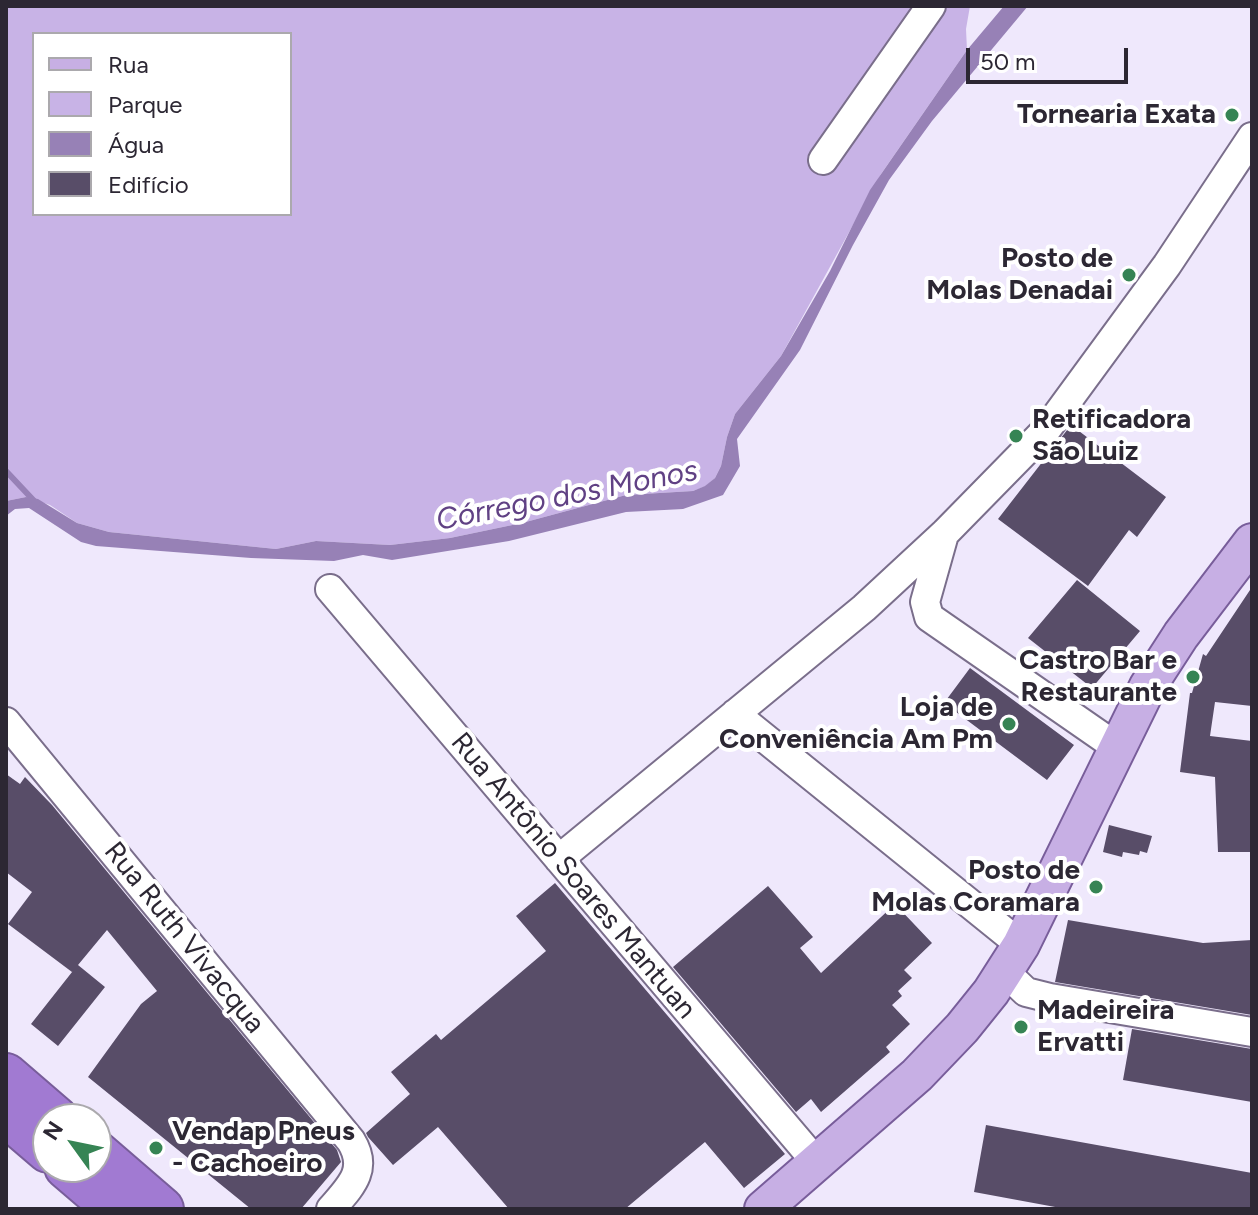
<!DOCTYPE html>
<html>
<head>
<meta charset="utf-8">
<style>
	body { margin:0 }
	#map { position:relative; width:1258px; height:1215px; overflow:hidden; background:#efe8fc; font-family:Figtree,sans-serif }
	canvas { display:block }
	.frame { position:absolute; inset:0; border:8px solid #2c2733; pointer-events:none }
	.legend { position:absolute; left:32px; top:32px; width:260px; height:184px; box-sizing:border-box; background:#fff; border:2px solid #aba9ad; margin:0; padding:10px 14px; list-style:none; font-size:24px; color:#2c2733 }
	.legend li { display:flex; align-items:center; gap:16px; height:40px }
	.legend b { width:40px; border:2px solid #aba9ad }
	.north { position:absolute; left:32px; top:1103px; width:80px; height:80px; box-sizing:border-box; background:#fff; border:2px solid #aba9ad; border-radius:50%; rotate:303deg; font-size:22px; font-weight:700; line-height:32px; text-align:center; color:#2c2733 }
	.north::after { content:''; display:block; margin:auto; width:28px; height:36px; background:#368454; clip-path:polygon(50% 0,100% 100%,50% 72%,0 100%) }
	.scale { position:absolute; left:966px; top:48px; width:162px; height:36px; box-sizing:border-box; border:4px solid #2c2733; border-top:0; padding-left:10px; font-size:24px; line-height:28px; white-space:nowrap; color:#2c2733; -webkit-text-stroke:6px #fff; paint-order:stroke }
</style>
</head>
<body>
<div id="map">
<canvas width="1258" height="1215"></canvas>
<div class="frame"></div>
<ul class="legend">
<li><b style="height:10px;background:#c7afe4"></b>Rua</li>
<li><b style="height:22px;background:#c8b3e6"></b>Parque</li>
<li><b style="height:22px;background:#9781b6"></b>Água</li>
<li><b style="height:22px;background:#584d68"></b>Edifício</li>
</ul>
<div class="north">N</div>
<div class="scale">50 m</div>
</div>
<script>
const ctx = document.querySelector('canvas').getContext('2d');
ctx.lineJoin = 'round';
function fill(path, color) {
  ctx.fillStyle = color;
  ctx.fill(path, 'evenodd');
}
function strokePath(path, color, width, dash) {
  ctx.strokeStyle = color;
  ctx.lineWidth = width;
  ctx.lineCap = dash ? 'butt' : 'round';
  ctx.setLineDash(dash || []);
  ctx.stroke(path);
}
function label(font, color, halo, rows, align = 'center') {
  ctx.font = font + ' Figtree,sans-serif';
  ctx.lineWidth = 8;
  ctx.setLineDash([]);
  ctx.textBaseline = 'middle';
  ctx.strokeStyle = halo;
  ctx.fillStyle = color;
  for (const [text, x, y, turn = 0] of rows) {
    ctx.save();
    ctx.translate(x, y);
    ctx.rotate((+turn || 0) * Math.PI / 180);
    ctx.textAlign = isNaN(turn) ? turn : align;
    if (halo) ctx.strokeText(text, 0, 0);
    ctx.fillText(text, 0, 0);
    ctx.restore();
  }
}
fill(new Path2D(`
	M 6,6 L 970,6 L 966,29 L 967,50 L 881,174 L 781,356 L 735,414 L 727,437 L 721,466 L 715,478 L 706,486 L 693,491 L 626,495 L 522,523 L 450,538 L 390,545 L 316,541 L 276,549 L 109,532 L 77,523 L 50,505 L 26,497 L 6,501 ZM 34,34 L 290,34 L 290,214 L 34,214 Z`), '#c8b3e6');
fill(new Path2D(`
	M 1004,6 L 1028,6 L 932,121 L 889,180 L 853,245 L 800,350 L 737,439 L 740,466 L 723,495 L 683,509 L 626,512 L 509,541 L 392,560 L 363,555 L 334,561 L 251,558 L 96,546 L 81,542 L 29,508 L 15,509 L 6,516 L 6,501 L 26,497 L 38,499 L 77,523 L 109,532 L 276,549 L 316,541 L 390,545 L 450,538 L 522,523 L 626,495 L 693,491 L 705,486 L 715,478 L 721,466 L 727,437 L 735,414 L 781,356 L 830,271 L 870,190 L 967,50 Z`), '#9781b6');
strokePath(new Path2D(`
	M 6,471 L 37,504`), '#9781b6', 6);
fill(new Path2D(`
	M 1071,425 L 1166,497 L 1137,537 L 1129,530 L 1088,586 L 998,519 Z
	M 1077,580 L 1140,631 L 1092,688 L 1028,638 Z
	M 1252,587 L 1252,706 L 1215,702 L 1210,736 L 1252,741 L 1252,852 L 1218,852 L 1215,777 L 1180,772 L 1190,693 L 1192,693 L 1203,654 L 1206,656 Z
	M 970,668 L 1074,745 L 1047,780 L 944,703 Z
	M 6,774 L 20,784 L 25,777 L 52,805 L 337,1150 L 341,1162 L 301,1209 L 251,1209 L 88,1077 L 141,1004 L 157,991 L 107,930 L 78,965 L 105,987 L 58,1046 L 31,1024 L 76,967 L 72,972 L 8,924 L 32,892 L 6,872 Z
	M 1109,825 L 1152,836 L 1147,853 L 1140,851 L 1139,855 L 1123,852 L 1122,857 L 1103,852 Z
	M 555,883 L 785,1154 L 744,1188 L 705,1142 L 625,1209 L 509,1209 L 438,1127 L 393,1165 L 368,1137 L 366,1133 L 410,1094 L 391,1072 L 436,1034 L 441,1040 L 546,951 L 516,916 Z
	M 768,886 L 813,937 L 800,948 L 821,973 L 895,904 L 932,943 L 904,970 L 912,978 L 898,991 L 902,996 L 892,1005 L 910,1024 L 886,1047 L 890,1052 L 821,1112 L 811,1099 L 796,1112 L 673,967 Z
	M 1068,920 L 1203,943 L 1252,940 L 1252,1015 L 1055,982 Z
	M 1132,1029 L 1252,1049 L 1252,1102 L 1123,1080 Z
	M 986,1125 L 1252,1173 L 1252,1209 L 1066,1209 L 974,1192 Z`), '#584d68');
const minor = new Path2D(`
	M 823,160 L 931,6
	M 943,538 L 925,602 L 929,617 L 1118,748
	M 330,589 L 817,1163
	M 735,714 L 1021,945
	M 6,722 L 351,1141 C 369,1170 350,1187 331,1209
	M 559,859 L 864,608 L 945,533 L 1046,430 L 1167,265 L 1252,137
	M 1005,972 L 1026,992 L 1050,998 L 1252,1032`);
const major = new Path2D(`
	M 763,1209 L 917,1075 L 962,1028 L 991,992 L 1021,945 L 1148,686 L 1181,635 L 1252,542`);
const highway = new Path2D(`
	M 6,1075 L 57,1119
	M 6,1115 L 48,1151
	M 96,1152 L 162,1209
	M 66,1167 L 115,1209`);
strokePath(minor, '#7a6e8b', 32);
strokePath(major, '#785d9a', 40);
strokePath(highway, '#785d9a', 46);
strokePath(minor, '#fff', 28);
strokePath(major, '#c7afe4', 36);
strokePath(highway, '#a17ad2', 42);
for (const [x, y, r, color] of [
	[1232,115,8,"#368454"],
	[1129,275,8,"#368454"],
	[1016,436,8,"#368454"],
	[1193,677,8,"#368454"],
	[1009,724,8,"#368454"],
	[1096,887,8,"#368454"],
	[1021,1027,8,"#368454"],
	[156,1148,8,"#368454"]
]) {
  const dot = new Path2D();
  dot.arc(x, y, r, 0, 2 * Math.PI);
  ctx.fillStyle = color;
  ctx.fill(dot);
  strokePath(dot, '#fff', 3);
}
label('bold 28px', '#2c2733', '#fff', [
	["Tornearia Exata",1216,115],
	["Posto de",1113,259],
	["Molas Denadai",1113,291],
	["Retificadora",1032,420,"left"],
	["São Luiz",1032,452,"left"],
	["Castro Bar e",1177,661],
	["Restaurante",1177,693],
	["Loja de",993,708],
	["Conveniência Am Pm",993,740],
	["Posto de",1080,871],
	["Molas Coramara",1080,903],
	["Madeireira",1037,1011,"left"],
	["Ervatti",1037,1043,"left"],
	["Vendap Pneus",172,1132,"left"],
	["- Cachoeiro",172,1164,"left"]
], 'right');
label('28px', '#2c2733', '#fff', [
	["Rua Antônio Soares Mantuan",573,876,50],
	["Rua Ruth Vivacqua",184,938,51]
]);
label('italic 30px', '#604184', '#fff', [
	["Córrego dos Monos",567,496,-11]
]);
</script>
</body>
</html>
